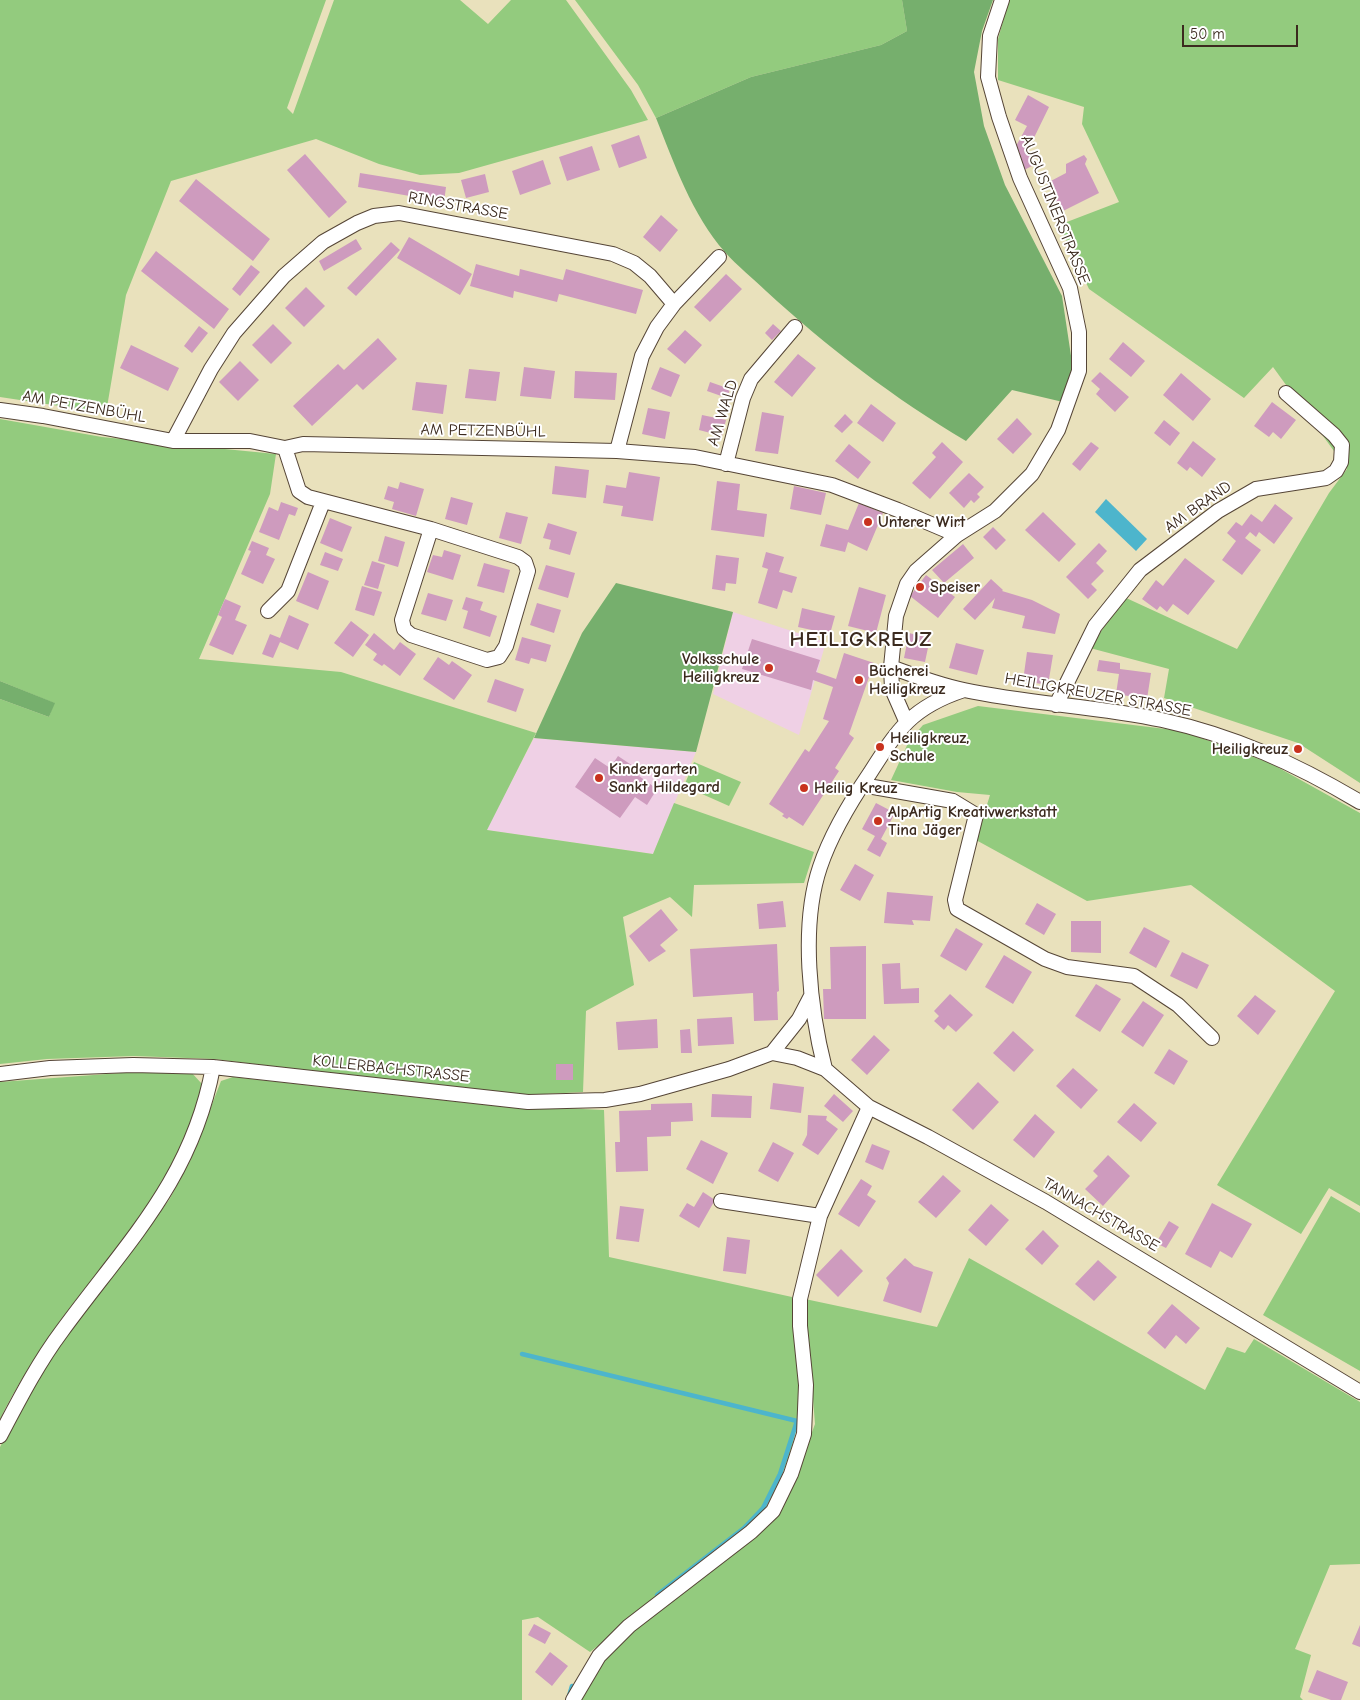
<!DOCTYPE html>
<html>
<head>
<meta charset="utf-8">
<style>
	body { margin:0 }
	#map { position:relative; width:1360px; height:1700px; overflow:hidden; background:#e9e1bc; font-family:"Comic Neue",sans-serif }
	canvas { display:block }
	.scale { position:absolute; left:1182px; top:25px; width:116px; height:22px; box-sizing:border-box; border:2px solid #3b2a1e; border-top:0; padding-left:6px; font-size:15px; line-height:18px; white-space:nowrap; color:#3b2a1e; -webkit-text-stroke:4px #fff; paint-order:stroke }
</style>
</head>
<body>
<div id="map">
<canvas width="1360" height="1700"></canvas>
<div class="scale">50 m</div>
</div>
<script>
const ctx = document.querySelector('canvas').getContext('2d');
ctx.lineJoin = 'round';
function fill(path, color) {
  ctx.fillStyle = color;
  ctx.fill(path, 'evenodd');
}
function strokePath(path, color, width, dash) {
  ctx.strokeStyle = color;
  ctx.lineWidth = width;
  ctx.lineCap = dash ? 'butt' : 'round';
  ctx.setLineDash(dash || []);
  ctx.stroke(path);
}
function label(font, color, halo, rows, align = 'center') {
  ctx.font = font + ' "Comic Neue",sans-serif';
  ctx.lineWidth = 4;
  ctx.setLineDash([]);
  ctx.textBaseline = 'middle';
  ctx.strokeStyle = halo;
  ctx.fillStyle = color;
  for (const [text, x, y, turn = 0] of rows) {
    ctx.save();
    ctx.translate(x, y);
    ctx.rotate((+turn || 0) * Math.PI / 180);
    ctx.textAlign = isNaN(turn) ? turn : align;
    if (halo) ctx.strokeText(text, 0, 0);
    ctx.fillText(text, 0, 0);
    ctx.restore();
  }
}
fill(new Path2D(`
	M 733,612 L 826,642 L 799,735 L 713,694 Z
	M 534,738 L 696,752 L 653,854 L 486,830 Z`), '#efd0e5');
fill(new Path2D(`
	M 0,0 L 326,0 L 287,108 L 293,114 L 334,0 L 460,0 L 488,24 L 511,0 L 566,0 L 631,90 L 648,120 L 459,173 L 420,175 L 379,164 L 316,139 L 171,181 L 126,295 L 106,413 L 0,397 Z
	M 575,0 L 902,0 L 907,31 L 881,45 L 751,77 L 656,118 L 638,85 Z
	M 1009,0 L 1360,0 L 1360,783 L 1298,743 L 1164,698 L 1169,669 L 1090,648 L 1124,597 L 1237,649 L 1329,493 L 1347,469 L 1273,367 L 1244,398 L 1089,289 L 1059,225 L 1119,202 L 1082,124 L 1084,107 L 998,80 L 998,39 Z
	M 0,419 L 102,437 L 276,454 L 270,494 L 199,659 L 341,672 L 536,733 L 487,830 L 653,854 L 674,803 L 814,852 L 804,883 L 694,885 L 692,917 L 670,897 L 623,917 L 634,985 L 586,1011 L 583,1092 L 526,1095 L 479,1092 L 214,1059 L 134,1056 L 47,1059 L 0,1064 L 0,699 L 49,717 L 54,703 L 0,681 Z
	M 978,706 L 1182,731 L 1270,763 L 1360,813 L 1360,1206 L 1329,1188 L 1301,1234 L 1217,1185 L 1335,991 L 1191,885 L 1087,901 L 976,840 L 990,795 L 957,792 L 891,780 L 909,741 L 923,725 Z
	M 694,762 L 741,782 L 729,806 L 684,786 Z
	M 134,1072 L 191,1072 L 202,1084 C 186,1181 110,1251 55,1328 C 35,1357 16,1387 0,1419 L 0,1082 Z
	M 233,1077 L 477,1104 L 604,1110 L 609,1257 L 792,1297 C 794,1326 800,1356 800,1385 C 801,1437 782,1488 749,1527 L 590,1652 L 538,1617 L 522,1620 L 522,1700 L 0,1700 L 0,1447 L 27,1394 L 66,1335 L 169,1200 L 190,1161 L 221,1081 Z
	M 1331,1196 L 1360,1213 L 1360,1371 L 1263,1315 Z
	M 969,1258 L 1205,1390 L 1227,1347 L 1245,1353 L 1254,1339 L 1360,1402 L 1360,1564 L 1330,1565 L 1295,1649 L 1311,1655 L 1300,1697 L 1303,1700 L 579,1700 L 604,1660 L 633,1630 L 756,1536 L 779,1515 L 796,1476 L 815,1424 L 805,1299 L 937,1327 Z`), '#93cb7e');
fill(new Path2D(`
	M 902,0 L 993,0 L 982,31 L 974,72 L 984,126 L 1005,185 L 1062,296 L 1073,369 L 1063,402 L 1012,390 L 966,441 C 895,399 827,347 766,291 C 753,278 737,266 725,252 C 692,215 674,163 656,118 L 751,77 L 881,45 L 907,31 Z
	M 616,583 L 733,612 L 696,752 L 534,738 L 582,633 Z
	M 0,681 L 55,703 L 49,717 L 0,699 Z`), '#76af6d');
fill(new Path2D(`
	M 1106,499 L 1147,539 L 1136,551 L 1095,512 Z`), '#4db5cc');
strokePath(new Path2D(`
	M 522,1354 L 797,1421 L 780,1474 L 763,1508 L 744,1528 L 657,1595
	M 569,1696 L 572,1686`), '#4db5cc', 4.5);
fill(new Path2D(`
	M 1028,95 L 1049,107 L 1028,150 L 1036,164 L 1024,170 L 1015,148 L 1027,126 L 1015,120 Z
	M 639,135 L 647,158 L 619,168 L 611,145 Z
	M 592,146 L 600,170 L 567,181 L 559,157 Z
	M 305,154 L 347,202 L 329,218 L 287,170 Z
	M 1084,155 L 1087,159 L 1085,164 L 1099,193 L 1061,212 L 1047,183 L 1066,173 L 1066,164 Z
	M 543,160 L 551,184 L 520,195 L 512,171 Z
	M 360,173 L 446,187 L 444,202 L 358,187 Z
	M 485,174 L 489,192 L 466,198 L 461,180 Z
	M 196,179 L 270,239 L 253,261 L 179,201 Z
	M 661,215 L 678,230 L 660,252 L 643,237 Z
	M 409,237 L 472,274 L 460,295 L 397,258 Z
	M 356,239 L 362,249 L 324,271 L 319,261 Z
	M 391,242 L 400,250 L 356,296 L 347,288 Z
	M 156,251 L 229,309 L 214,329 L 141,271 Z
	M 476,264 L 519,276 L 520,269 L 563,280 L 566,269 L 643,290 L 636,314 L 559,294 L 557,302 L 514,291 L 513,298 L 470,286 Z
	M 251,265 L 260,272 L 240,296 L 232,289 Z
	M 726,274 L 742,289 L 710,322 L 694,307 Z
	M 306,287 L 325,306 L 304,327 L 285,308 Z
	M 273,324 L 292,343 L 271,364 L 252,345 Z
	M 773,324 L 781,331 L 772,340 L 765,333 Z
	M 199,326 L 208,333 L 192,353 L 184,346 Z
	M 685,330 L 702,345 L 685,364 L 667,349 Z
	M 378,338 L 397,359 L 363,390 L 357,384 L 312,426 L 293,406 L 338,364 L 344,370 Z
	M 1123,342 L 1145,361 L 1131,377 L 1109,359 Z
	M 131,345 L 179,368 L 168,391 L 120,368 Z
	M 798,354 L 816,368 L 792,397 L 774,382 Z
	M 240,361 L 259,380 L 238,401 L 219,382 Z
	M 524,367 L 555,371 L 551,399 L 520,396 Z
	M 660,367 L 680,375 L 671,397 L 651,389 Z
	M 469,369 L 500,372 L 496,401 L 465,398 Z
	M 575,371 L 617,373 L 615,400 L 574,398 Z
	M 1100,372 L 1129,397 L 1115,412 L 1096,394 L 1100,389 L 1091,381 Z
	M 1181,373 L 1211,399 L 1193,421 L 1163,395 Z
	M 416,382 L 447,385 L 443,414 L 412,410 Z
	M 710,382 L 730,389 L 727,398 L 707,391 Z
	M 1272,402 L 1296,420 L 1281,439 L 1273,432 L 1269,437 L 1254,426 Z
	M 871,404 L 896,423 L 883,442 L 857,423 Z
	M 648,408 L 670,412 L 665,439 L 642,434 Z
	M 762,412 L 784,416 L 778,454 L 755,451 Z
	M 845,414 L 853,422 L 842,433 L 834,426 Z
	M 702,415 L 726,420 L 722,436 L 699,430 Z
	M 1017,418 L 1032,434 L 1013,454 L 997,439 Z
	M 1164,420 L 1180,433 L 1170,446 L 1154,433 Z
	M 1193,441 L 1216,459 L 1202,477 L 1190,467 L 1187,471 L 1177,463 Z
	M 942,442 L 963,462 L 930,499 L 912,483 L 936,457 L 932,453 Z
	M 1091,442 L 1099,448 L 1080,471 L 1072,464 Z
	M 849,444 L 871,462 L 858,479 L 835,461 Z
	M 555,466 L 589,470 L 586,498 L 552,494 Z
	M 629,472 L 660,477 L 653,521 L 621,516 L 623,506 L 603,503 L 606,485 L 626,488 Z
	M 969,473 L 984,487 L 977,494 L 980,497 L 974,503 L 971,500 L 964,508 L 949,493 Z
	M 717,481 L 740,484 L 737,510 L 767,514 L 764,537 L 711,530 Z
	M 400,482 L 424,489 L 416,516 L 392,509 L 394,502 L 384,499 L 388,486 L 398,489 Z
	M 794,486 L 826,493 L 821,515 L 790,509 Z
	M 451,497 L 473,503 L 467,525 L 445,519 Z
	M 281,502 L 298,508 L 295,516 L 289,514 L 279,540 L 259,532 L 269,507 L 278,511 Z
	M 859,503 L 883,513 L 867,551 L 848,542 L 845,552 L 820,546 L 826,524 L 848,530 Z
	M 1275,504 L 1293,518 L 1274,544 L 1259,532 L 1256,537 L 1250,532 L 1245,538 L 1261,550 L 1242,575 L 1222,560 L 1236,541 L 1227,533 L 1236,522 L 1242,526 L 1251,514 L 1262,522 Z
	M 506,512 L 528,517 L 521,544 L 499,538 Z
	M 1043,512 L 1076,544 L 1059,562 L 1025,530 Z
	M 330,518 L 352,527 L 342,552 L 320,543 Z
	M 548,523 L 577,532 L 570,555 L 549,549 L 551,540 L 543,538 Z
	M 993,527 L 1006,540 L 996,550 L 983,537 Z
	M 385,536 L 405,542 L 398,567 L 378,561 Z
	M 252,541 L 269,548 L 266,555 L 275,559 L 263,584 L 241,574 L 251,551 L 248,550 Z
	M 1099,543 L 1107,551 L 1096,563 L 1104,571 L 1091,584 L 1097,590 L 1088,599 L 1066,577 Z
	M 963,544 L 974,558 L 944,583 L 932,570 Z
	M 444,550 L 461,555 L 453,580 L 427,572 L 433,555 L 442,557 Z
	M 325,552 L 343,559 L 338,571 L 320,565 Z
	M 766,552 L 784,557 L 779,572 L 797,577 L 792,593 L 783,590 L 777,609 L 758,603 L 768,569 L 762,567 Z
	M 716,555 L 739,558 L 736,584 L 726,583 L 725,591 L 712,589 Z
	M 1185,558 L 1215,581 L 1188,615 L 1173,604 L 1167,612 L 1160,606 L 1157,610 L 1142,599 L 1156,580 L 1163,586 Z
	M 372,561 L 385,565 L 378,589 L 364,585 Z
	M 484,563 L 510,570 L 504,593 L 477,586 Z
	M 546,565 L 575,573 L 568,598 L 538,589 Z
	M 308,572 L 329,581 L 318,610 L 296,601 Z
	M 926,575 L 955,597 L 938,618 L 910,596 Z
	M 991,579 L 1003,590 L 1002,591 L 1032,600 L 1060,614 L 1055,634 L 1022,628 L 1025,616 L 992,608 L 995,598 L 975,620 L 963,609 Z
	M 362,586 L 382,592 L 374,616 L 355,610 Z
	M 859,587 L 886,595 L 876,633 L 848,626 Z
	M 428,593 L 453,600 L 446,621 L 421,614 Z
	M 466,597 L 483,602 L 480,610 L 497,616 L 490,637 L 463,628 L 468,611 L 462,609 Z
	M 225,599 L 241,606 L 235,620 L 247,625 L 233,655 L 209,645 L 222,617 L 218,615 Z
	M 537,603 L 561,610 L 554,633 L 530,625 Z
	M 802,608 L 835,616 L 830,634 L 798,627 Z
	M 289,615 L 309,624 L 298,650 L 280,642 L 273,658 L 262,654 L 270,634 L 280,638 Z
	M 351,621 L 369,635 L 353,657 L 334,643 Z
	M 374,633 L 394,650 L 400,642 L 416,654 L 400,676 L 384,664 L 382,666 L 373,660 L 377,654 L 365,645 Z
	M 909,633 L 930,638 L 925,662 L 904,658 Z
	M 522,637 L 551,645 L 546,662 L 531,658 L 529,664 L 515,660 Z
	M 752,639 L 820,660 L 816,672 L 836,679 L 844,653 L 874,663 L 849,734 L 854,738 L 835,768 L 839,771 L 803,826 L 789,817 L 787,819 L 782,816 L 784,814 L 769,804 L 805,749 L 809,752 L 829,721 L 823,719 L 833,687 L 813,680 L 811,690 L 742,669 Z
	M 956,643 L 984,650 L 977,675 L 949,668 Z
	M 1027,652 L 1053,655 L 1048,685 L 1023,681 Z
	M 438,657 L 449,665 L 452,661 L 472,675 L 454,700 L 423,679 Z
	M 1099,660 L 1120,663 L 1120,669 L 1151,673 L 1147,699 L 1116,694 L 1119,674 L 1097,671 Z
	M 495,679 L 524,689 L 516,712 L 487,702 Z
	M 1295,744 L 1304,746 L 1302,754 L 1293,751 Z
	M 618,756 L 642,772 L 639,776 L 657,789 L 647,805 L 635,797 L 620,818 L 575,787 L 595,758 L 610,768 Z
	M 876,803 L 895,813 L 881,839 L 887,843 L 880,857 L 867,850 L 875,836 L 862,829 Z
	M 855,864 L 874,875 L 860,901 L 840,890 Z
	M 887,892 L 933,896 L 930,921 L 912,920 L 914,925 L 884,923 Z
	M 783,901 L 786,927 L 759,929 L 757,904 Z
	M 1037,903 L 1056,914 L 1044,935 L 1025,924 Z
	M 661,909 L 678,930 L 660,945 L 666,951 L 649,962 L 629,936 Z
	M 1071,921 L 1101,921 L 1101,953 L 1071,952 Z
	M 1144,927 L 1170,941 L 1156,968 L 1129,953 Z
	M 956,928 L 983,944 L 966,971 L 940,956 Z
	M 777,944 L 779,991 L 777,992 L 778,1020 L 754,1021 L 753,993 L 693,997 L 690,949 Z
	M 866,946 L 866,1019 L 824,1019 L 823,989 L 831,989 L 830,947 Z
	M 1182,952 L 1209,965 L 1197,989 L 1170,976 Z
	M 1004,955 L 1032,972 L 1013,1004 L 985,987 Z
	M 900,963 L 901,989 L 919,988 L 919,1003 L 884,1004 L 882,964 Z
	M 1096,984 L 1121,999 L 1100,1032 L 1075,1016 Z
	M 950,994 L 973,1015 L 956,1032 L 948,1025 L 944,1030 L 934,1021 L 939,1016 L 934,1011 Z
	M 1255,995 L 1276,1011 L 1258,1035 L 1237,1016 Z
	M 1143,1001 L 1164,1015 L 1143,1047 L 1121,1032 Z
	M 732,1017 L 734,1044 L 698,1046 L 697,1019 Z
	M 657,1019 L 658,1048 L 618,1050 L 616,1022 Z
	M 690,1029 L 692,1053 L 681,1053 L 680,1030 Z
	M 1013,1031 L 1034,1050 L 1014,1072 L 993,1053 Z
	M 874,1035 L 890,1050 L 867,1075 L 851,1060 Z
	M 1169,1049 L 1188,1061 L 1174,1085 L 1154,1073 Z
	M 556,1064 L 573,1064 L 573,1080 L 556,1080 Z
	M 1073,1068 L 1098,1090 L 1081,1109 L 1056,1086 Z
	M 978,1082 L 999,1102 L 973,1130 L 952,1110 Z
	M 773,1083 L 804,1087 L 801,1113 L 770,1109 Z
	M 712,1094 L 752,1096 L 751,1118 L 711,1117 Z
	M 834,1094 L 853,1111 L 843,1122 L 824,1106 Z
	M 692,1103 L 693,1121 L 671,1122 L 671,1136 L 647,1137 L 648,1171 L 616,1172 L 615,1142 L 620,1142 L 619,1111 L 651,1110 L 651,1104 Z
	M 1134,1103 L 1157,1123 L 1141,1142 L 1117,1122 Z
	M 1035,1114 L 1055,1132 L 1034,1158 L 1013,1140 Z
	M 808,1115 L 827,1116 L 826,1120 L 838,1129 L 818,1155 L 802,1145 L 807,1135 Z
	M 701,1140 L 728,1153 L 713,1184 L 686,1169 Z
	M 773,1142 L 794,1153 L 778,1182 L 758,1171 Z
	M 872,1144 L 890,1151 L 883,1170 L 865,1162 Z
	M 1108,1155 L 1130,1176 L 1103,1206 L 1085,1189 L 1098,1176 L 1093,1171 Z
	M 943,1175 L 961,1191 L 936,1218 L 918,1202 Z
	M 861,1179 L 872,1186 L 867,1195 L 876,1201 L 859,1227 L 838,1214 Z
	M 703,1192 L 715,1200 L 699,1228 L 679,1216 L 687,1203 L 694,1207 Z
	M 1212,1203 L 1252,1224 L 1232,1258 L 1220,1251 L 1211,1268 L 1185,1254 Z
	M 991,1204 L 1009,1220 L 986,1246 L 968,1230 Z
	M 620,1206 L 644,1209 L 639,1242 L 616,1239 Z
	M 1169,1221 L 1179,1227 L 1166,1248 L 1156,1243 Z
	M 1043,1230 L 1059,1246 L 1042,1265 L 1025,1249 Z
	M 727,1237 L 750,1240 L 746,1274 L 723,1271 Z
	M 841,1249 L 863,1271 L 838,1297 L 816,1275 Z
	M 905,1258 L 914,1266 L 933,1272 L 921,1313 L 883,1301 L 889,1283 L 886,1278 Z
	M 1098,1260 L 1117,1277 L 1094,1301 L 1075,1284 Z
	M 1172,1304 L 1200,1328 L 1186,1344 L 1176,1335 L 1165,1349 L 1147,1333 Z
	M 534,1624 L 551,1633 L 545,1644 L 528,1635 Z
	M 1360,1625 L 1360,1647 L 1352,1644 Z
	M 550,1652 L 568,1666 L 552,1686 L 535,1672 Z
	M 1317,1670 L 1348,1682 L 1341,1700 L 1331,1700 L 1308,1692 Z`), '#ce9bbe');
const street = new Path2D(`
	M 674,304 L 719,257
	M 0,410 L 43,416 L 173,441 L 250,441 L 285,448 L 303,444 L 617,451 L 695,457 L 832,485 L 898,510 L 957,535
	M 173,441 L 211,369 L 234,333 L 284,276 L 323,242 L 357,223 L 374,216 L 399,213 L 613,254 L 634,263 L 650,276 L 674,304 L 657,327 L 642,356 L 617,451
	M 285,448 L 299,491 L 308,497 L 431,529 L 518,557 L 525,562 L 528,571 L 506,646 L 499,657 L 487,660 L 411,635 L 404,629 L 402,620 L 431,529
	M 726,464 L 743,398 L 751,379 L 795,327
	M 268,611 L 288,591 L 323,502
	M 891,667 C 915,676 939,685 964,690 C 1029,704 1097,706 1162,720 C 1235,736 1296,764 1360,802
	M 1056,705 L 1095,626 L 1140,570 L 1218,511 L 1256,489 L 1326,478 L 1336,471 L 1341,462 L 1342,445 L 1334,435 L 1286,393
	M 906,721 L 892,689 L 891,667 L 896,616 L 907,584 L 916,571 L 957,535 L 995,511 L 1032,474 L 1058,430 L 1079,371 L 1079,332 L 1070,288 L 1020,178 L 999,117 L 988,77 L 990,36 L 1002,0
	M 862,785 L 953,801 L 976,815 L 955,900 L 957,909 L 1045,959 L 1067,967 L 1134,976 L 1178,1005 L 1212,1038
	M 772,1053 L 797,1058 L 825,1069 L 869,1107 L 928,1137 L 1046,1202 L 1360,1392
	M 825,1069 C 810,1010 800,926 820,867 C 831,834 851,801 870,773 C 898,729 912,707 964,690
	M 0,1074 L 50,1068 L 133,1065 L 213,1067 L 528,1102 L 605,1100 L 640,1094 L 729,1069 L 772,1053 L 799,1019 L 811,996
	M 721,1201 L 820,1216
	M 0,1436 C 19,1400 38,1363 62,1331 C 127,1242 192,1180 213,1067
	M 573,1700 L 599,1656 L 629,1626 L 751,1532 L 773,1511 L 791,1474 L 804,1434 L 806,1385 L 800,1326 L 800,1299 L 820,1216 L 869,1107`);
strokePath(street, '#554536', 16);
strokePath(street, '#fff', 14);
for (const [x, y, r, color] of [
	[868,522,5,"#c8321e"],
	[920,587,5,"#c8321e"],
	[769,668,5,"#c8321e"],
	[859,680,5,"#c8321e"],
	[880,747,5,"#c8321e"],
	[1298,749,5,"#c8321e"],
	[599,778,5,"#c8321e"],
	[804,788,5,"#c8321e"],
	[878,821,5,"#c8321e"]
]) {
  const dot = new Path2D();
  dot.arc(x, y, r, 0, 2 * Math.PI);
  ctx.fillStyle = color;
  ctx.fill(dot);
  strokePath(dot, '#fff', 2);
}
label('16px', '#3b2a1e', '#fff', [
	["RINGSTRASSE",458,206,10],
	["AUGUSTINERSTRASSE",1055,210,68],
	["AM PETZENBÜHL",84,407,10],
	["AM WALD",723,413,-73],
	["AM PETZENBÜHL",483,431,1],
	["AM BRAND",1198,507,-35],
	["HEILIGKREUZER STRASSE",1098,695,10],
	["KOLLERBACHSTRASSE",391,1069,6],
	["TANNACHSTRASSE",1101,1215,30]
]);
label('bold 16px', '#3b2a1e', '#fff', [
	["Unterer Wirt",878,522],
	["Speiser",930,587],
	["Volksschule",759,659,"right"],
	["Heiligkreuz",759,677,"right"],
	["Bücherei",869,671],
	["Heiligkreuz",869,689],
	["Heiligkreuz,",890,738],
	["Schule",890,756],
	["Heiligkreuz",1288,749,"right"],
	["Kindergarten",609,769],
	["Sankt Hildegard",609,787],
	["Heilig Kreuz",814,788],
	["AlpArtig Kreativwerkstatt",888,812],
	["Tina Jäger",888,830]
], 'left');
ctx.letterSpacing = '1px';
label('bold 21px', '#3b2a1e', '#fff', [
	["HEILIGKREUZ",861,640]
]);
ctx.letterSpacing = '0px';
</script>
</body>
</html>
